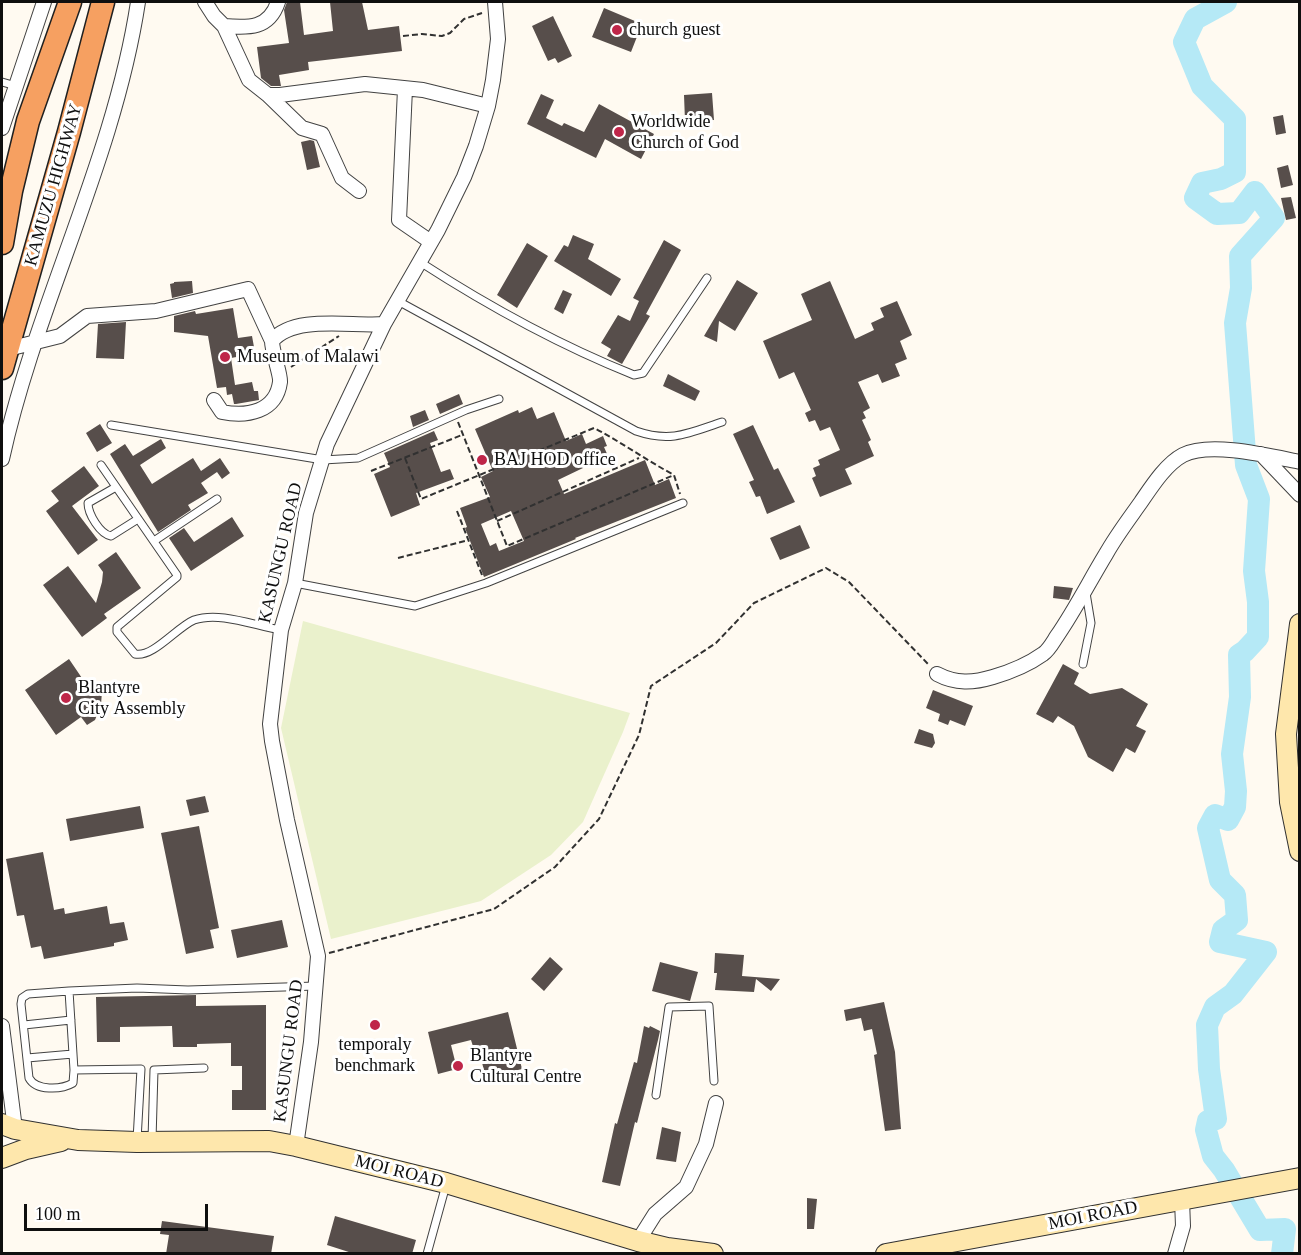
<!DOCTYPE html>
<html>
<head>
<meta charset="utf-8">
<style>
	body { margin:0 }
	#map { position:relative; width:1301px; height:1255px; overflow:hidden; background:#fffaf1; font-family:Georgia,serif }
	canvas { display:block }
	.frame { position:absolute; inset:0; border:3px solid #0f0f0f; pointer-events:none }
	.scale { position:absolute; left:24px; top:1204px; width:184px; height:27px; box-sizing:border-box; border:3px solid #0f0f0f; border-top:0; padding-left:8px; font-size:18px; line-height:21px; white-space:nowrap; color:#0f0f0f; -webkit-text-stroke:4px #fff; paint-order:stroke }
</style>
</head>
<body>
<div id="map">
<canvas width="1301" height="1255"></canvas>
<div class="frame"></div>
<div class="scale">100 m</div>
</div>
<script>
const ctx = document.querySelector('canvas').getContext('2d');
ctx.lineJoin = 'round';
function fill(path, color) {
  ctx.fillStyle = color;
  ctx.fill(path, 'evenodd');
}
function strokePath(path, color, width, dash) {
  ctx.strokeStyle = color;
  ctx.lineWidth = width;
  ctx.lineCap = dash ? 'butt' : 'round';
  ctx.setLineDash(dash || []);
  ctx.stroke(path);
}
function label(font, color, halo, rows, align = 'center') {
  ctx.font = font + ' Georgia,serif';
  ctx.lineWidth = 6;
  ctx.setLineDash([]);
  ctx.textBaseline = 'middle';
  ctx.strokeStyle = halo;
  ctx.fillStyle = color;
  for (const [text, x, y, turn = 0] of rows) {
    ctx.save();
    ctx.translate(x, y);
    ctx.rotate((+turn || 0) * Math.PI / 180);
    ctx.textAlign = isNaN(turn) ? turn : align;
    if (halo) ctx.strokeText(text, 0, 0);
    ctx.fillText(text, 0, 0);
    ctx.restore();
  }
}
fill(new Path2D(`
	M 303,621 L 630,713 L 623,732 L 583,822 L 551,855 L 481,901 L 331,939 L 281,728 Z`), '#eaf1cc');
strokePath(new Path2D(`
	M 1226,2 L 1195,19 L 1184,42 L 1202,86 L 1235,119 L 1235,172 L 1221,179 L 1202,183 L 1195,198 L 1217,214 L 1239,213 L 1255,192 L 1274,218 L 1240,256 L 1241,288 L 1235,323 L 1246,465 L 1259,499 L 1254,571 L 1258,602 L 1258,637 L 1245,651 L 1239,655 L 1240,697 L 1232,754 L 1236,791 L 1235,807 L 1228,820 L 1215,815 L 1208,828 L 1220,880 L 1235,895 L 1237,920 L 1223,930 L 1220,942 L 1266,952 L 1233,994 L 1215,1007 L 1207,1025 L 1209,1069 L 1216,1119 L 1208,1121 L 1206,1130 L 1213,1156 L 1224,1170 L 1260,1230 L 1285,1229 L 1282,1254`), '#b5e9f6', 22);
fill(new Path2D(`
	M 287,2 L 300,2 L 304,35 L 333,31 L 330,2 L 362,2 L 368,30 L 399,26 L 402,51 L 308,62 L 309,70 L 279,75 L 281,86 L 271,86 L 261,78 L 257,47 L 289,43 L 284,10 Z
	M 604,8 L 642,24 L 631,52 L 592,37 Z
	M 553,16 L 572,56 L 558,63 L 555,58 L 548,61 L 532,26 Z
	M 712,93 L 714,120 L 685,121 L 684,95 Z
	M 541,94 L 554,100 L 546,118 L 562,126 L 564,123 L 584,132 L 599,104 L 654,134 L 641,159 L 605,139 L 596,158 L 527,124 Z
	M 1283,115 L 1286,133 L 1276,135 L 1273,117 Z
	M 310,140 L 314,141 L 320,167 L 307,170 L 301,142 Z
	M 1288,165 L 1293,185 L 1281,188 L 1277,168 Z
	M 1291,197 L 1296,218 L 1286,220 L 1281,198 Z
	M 573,235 L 594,244 L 588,259 L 621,279 L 611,296 L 554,261 L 564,245 L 568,247 Z
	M 664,240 L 681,250 L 646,314 L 650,316 L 622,364 L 607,356 L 611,349 L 601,343 L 618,315 L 630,321 L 639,301 L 633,298 Z
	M 527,243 L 548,256 L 517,308 L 497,295 Z
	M 737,280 L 758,293 L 735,331 L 719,321 L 717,342 L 704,336 Z
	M 192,281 L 193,293 L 172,298 L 170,284 L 174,283 L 174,282 Z
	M 830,281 L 855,339 L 874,330 L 871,323 L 884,317 L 880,308 L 897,301 L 912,335 L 900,341 L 907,359 L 895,364 L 900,376 L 882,383 L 878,374 L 858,382 L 870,408 L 863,412 L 866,418 L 862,420 L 871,440 L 868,442 L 874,456 L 845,469 L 852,484 L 820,497 L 812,478 L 816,476 L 813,468 L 820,465 L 818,460 L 840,450 L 830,427 L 820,431 L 815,420 L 809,422 L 805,413 L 811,410 L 794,372 L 779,379 L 763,341 L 812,320 L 801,294 Z
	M 563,290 L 572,294 L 563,314 L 554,309 Z
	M 233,308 L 238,338 L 252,336 L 254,347 L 246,349 L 247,355 L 231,358 L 235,385 L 252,382 L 254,391 L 258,391 L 259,400 L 236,404 L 234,404 L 232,394 L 227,395 L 226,387 L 217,388 L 208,336 L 174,332 L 174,316 L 195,311 L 196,314 Z
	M 126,322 L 124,359 L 96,358 L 98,324 Z
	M 668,374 L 700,391 L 695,401 L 663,386 Z
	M 459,394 L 463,404 L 440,414 L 436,404 Z
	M 532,407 L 537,419 L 554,412 L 566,441 L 582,434 L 586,444 L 603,436 L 607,446 L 604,447 L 608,456 L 558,480 L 564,494 L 645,460 L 655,485 L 669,479 L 676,498 L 575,538 L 576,539 L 484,577 L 465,528 L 467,527 L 460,508 L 490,497 L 481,477 L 493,471 L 475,429 L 518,410 L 519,413 ZM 511,511 L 524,541 L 499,551 L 496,543 L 490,546 L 481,524 Z
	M 425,410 L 429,420 L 413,427 L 410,416 Z
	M 100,424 L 112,443 L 97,452 L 86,433 Z
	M 753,425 L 774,470 L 778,468 L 795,502 L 767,514 L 760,496 L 756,497 L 749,482 L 754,480 L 733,434 Z
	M 434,431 L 438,440 L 430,443 L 441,472 L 450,469 L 454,479 L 416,493 L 420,505 L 391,517 L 374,474 L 390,467 L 384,453 Z
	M 161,439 L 166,448 L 140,465 L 152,484 L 193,458 L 201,471 L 220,458 L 230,473 L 222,479 L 217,472 L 201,483 L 208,493 L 188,505 L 191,510 L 158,532 L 110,454 L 125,444 L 133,456 Z
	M 84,466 L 99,486 L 72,506 L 98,540 L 78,555 L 46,511 L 59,501 L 51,491 Z
	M 232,517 L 244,536 L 191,571 L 169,538 L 184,528 L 194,542 Z
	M 800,525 L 810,548 L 780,560 L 770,538 Z
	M 116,552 L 141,588 L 104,614 L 107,618 L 82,637 L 43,585 L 68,566 L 96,603 L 102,582 L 103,572 L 98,565 Z
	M 1054,586 L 1073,588 L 1069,600 L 1053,598 Z
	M 69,659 L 86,684 L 93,678 L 102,691 L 101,705 L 95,720 L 87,725 L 81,717 L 56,735 L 25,690 Z
	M 1063,664 L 1079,673 L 1074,684 L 1090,694 L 1122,688 L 1148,704 L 1136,726 L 1146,731 L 1135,753 L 1126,748 L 1113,772 L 1088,757 L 1074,726 L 1058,716 L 1053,723 L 1036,714 Z
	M 933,690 L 973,706 L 965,726 L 950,720 L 948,725 L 938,721 L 940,714 L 926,708 Z
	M 919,729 L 933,734 L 935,743 L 932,748 L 914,743 Z
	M 205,796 L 209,812 L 190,816 L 186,800 Z
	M 140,806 L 144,828 L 70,841 L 66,819 Z
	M 199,826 L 219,928 L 210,930 L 214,948 L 186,954 L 161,833 Z
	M 43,852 L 54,910 L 64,908 L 65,914 L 107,906 L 110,924 L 124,922 L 128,940 L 114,943 L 114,946 L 44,959 L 41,946 L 31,948 L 24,915 L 17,916 L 6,859 Z
	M 282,920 L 288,947 L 237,958 L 231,930 Z
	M 715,953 L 744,955 L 742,976 L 780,979 L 771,991 L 756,979 L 754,992 L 715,990 L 717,973 L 714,973 Z
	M 550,957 L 563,969 L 544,991 L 531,979 Z
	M 660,962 L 698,972 L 690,1001 L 652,991 Z
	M 196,995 L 196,1006 L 266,1005 L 266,1110 L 232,1110 L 232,1090 L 242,1090 L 242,1066 L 231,1066 L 231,1043 L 197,1044 L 197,1047 L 173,1047 L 172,1026 L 120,1027 L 120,1042 L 97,1042 L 96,997 Z
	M 884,1002 L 895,1052 L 901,1129 L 885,1131 L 874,1055 L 877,1054 L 872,1029 L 864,1031 L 861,1018 L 846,1021 L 844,1010 Z
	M 508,1012 L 522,1069 L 486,1078 L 480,1055 L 476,1056 L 471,1040 L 451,1045 L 457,1069 L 438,1074 L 428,1032 Z
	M 644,1026 L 649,1028 L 650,1026 L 660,1031 L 658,1040 L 637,1123 L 635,1122 L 620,1186 L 602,1182 L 615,1123 L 617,1124 L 634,1062 L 637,1063 Z
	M 662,1127 L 681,1132 L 676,1162 L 656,1159 Z
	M 807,1198 L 817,1199 L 814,1229 L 807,1229 Z
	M 335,1216 L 416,1240 L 412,1254 L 355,1254 L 327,1245 Z
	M 162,1221 L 274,1236 L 271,1254 L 166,1254 L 169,1235 L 160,1234 Z`), '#574e4b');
const service = new Path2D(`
	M 2,82 L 16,86
	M 420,262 C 488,306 559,345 634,375 L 643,373 L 707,278
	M 398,301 L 636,431 C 671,443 689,433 722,422
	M 111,425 L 323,460 L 358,458 L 466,410 L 499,399
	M 101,465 L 177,575 L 177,577 L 117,627 L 117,632 L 135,654 C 153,658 177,627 194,620 C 220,611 255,626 281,630
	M 116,487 L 88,503 C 88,514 100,534 111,536 L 138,519
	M 154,541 L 217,499
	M 295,583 L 415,606 L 486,583 L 683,503
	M 1083,664 L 1091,623 L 1086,593
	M 69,991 L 28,994 L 22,998 L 21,1004 L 29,1078 C 36,1091 61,1090 73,1083 L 74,1070
	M 24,1025 L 71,1020
	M 27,1058 L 73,1054
	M 656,1095 L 669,1007 L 709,1006 L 714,1081
	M 137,1140 L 141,1069 L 74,1070 L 69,991 L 137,988 L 188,990 L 316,986
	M 152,1140 L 154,1070 L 204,1068
	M 427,1254 L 446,1185`);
const minor = new Path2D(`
	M 205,2 L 214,16 L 224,26 C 249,28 269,29 278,2
	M 224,26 L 249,80 L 268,95 L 280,95 L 365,84 L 423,90 L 488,106
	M 405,89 L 399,220 L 431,242
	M 268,95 L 302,128 L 322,134 L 342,178 L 359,191
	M 2,128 L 44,2
	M 4,350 L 60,336 L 87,316 L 156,311 L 248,289 L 272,341
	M 214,400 L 222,412 C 247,417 276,412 280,382 C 281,375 272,352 272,341 C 294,314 353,327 384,324
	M 1261,454 L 1300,495
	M 2,459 C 36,304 114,160 138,2
	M 937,674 C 956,684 973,683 993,677 C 1010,672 1029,664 1043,654 C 1049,650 1053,642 1057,636 C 1075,610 1089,582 1106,554 C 1116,536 1129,519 1141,502 C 1152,486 1166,464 1183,455 C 1210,441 1270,456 1300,462
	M 2,1026 L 15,1129
	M 296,1146 L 311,1042 L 318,956 L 287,820 L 272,741 L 270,724 L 281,630 L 295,583 L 306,513 L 327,444 L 384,324 L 438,230 L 464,177 L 476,146 L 488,106 L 493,80 L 498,39 L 495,2
	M 638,1241 L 655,1214 L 686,1187 L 706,1144 L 716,1103
	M 1175,1254 L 1183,1226 L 1182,1200`);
const secondary = new Path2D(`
	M 1300,624 L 1286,734 L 1290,802 L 1300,851
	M 2,1124 L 15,1129 L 78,1140 L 137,1142 L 269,1141 L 296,1146 L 446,1183 L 638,1241 L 667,1248 L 713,1254
	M 2,1158 L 26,1149 L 61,1141
	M 886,1254 L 1300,1178`);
const trunk = new Path2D(`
	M 2,243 L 11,191 L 28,121 L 70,2
	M 2,368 L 69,132 L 103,2`);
strokePath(service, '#424242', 9);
strokePath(minor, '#424242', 16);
strokePath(secondary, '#313131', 22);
strokePath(trunk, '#202020', 25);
strokePath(new Path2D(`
	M 403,36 L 422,34 L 442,36 L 450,33 L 464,19 L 482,13
	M 291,367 L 339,336
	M 458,422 L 507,546 L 674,475 L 680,494
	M 405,458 L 421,499 L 594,428 C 621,442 646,460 674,475
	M 371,471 L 462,435
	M 457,511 L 482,575
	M 497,521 L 639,458
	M 398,558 L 469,540
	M 329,953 L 494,909 L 555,867 L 599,819 L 639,735 L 651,686 L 716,643 L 754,603 L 826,568 L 849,582 L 928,664`), '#313131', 2, [6, 3]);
strokePath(service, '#fff', 7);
strokePath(minor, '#fff', 14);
strokePath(secondary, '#fee7ac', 20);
strokePath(trunk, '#f6a061', 22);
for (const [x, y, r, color] of [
	[617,30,6,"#bf2649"],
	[619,132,6,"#bf2649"],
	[225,357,6,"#bf2649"],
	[482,460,6,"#bf2649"],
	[66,698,6,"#bf2649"],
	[375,1025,6,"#bf2649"],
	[458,1066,6,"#bf2649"]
]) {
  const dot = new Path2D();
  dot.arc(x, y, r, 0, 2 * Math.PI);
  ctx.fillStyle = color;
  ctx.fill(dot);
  strokePath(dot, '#fff', 2);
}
label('18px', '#0f0f0f', '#fff', [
	["church guest",629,30],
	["Worldwide",631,122],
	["Church of God",631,143],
	["Museum of Malawi",237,357],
	["BAJ HOD office",494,460],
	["Blantyre",78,688],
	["City Assembly",78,709],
	["temporaly",375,1045,"center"],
	["benchmark",375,1066,"center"],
	["Blantyre",470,1056],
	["Cultural Centre",470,1077]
], 'left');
label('18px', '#0f0f0f', '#fff', [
	["KAMUZU HIGHWAY",54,185,-74],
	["KASUNGU ROAD",281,553,-77],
	["KASUNGU ROAD",289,1051,-83],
	["MOI ROAD",399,1172,14],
	["MOI ROAD",1093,1216,-11]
]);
</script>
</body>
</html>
